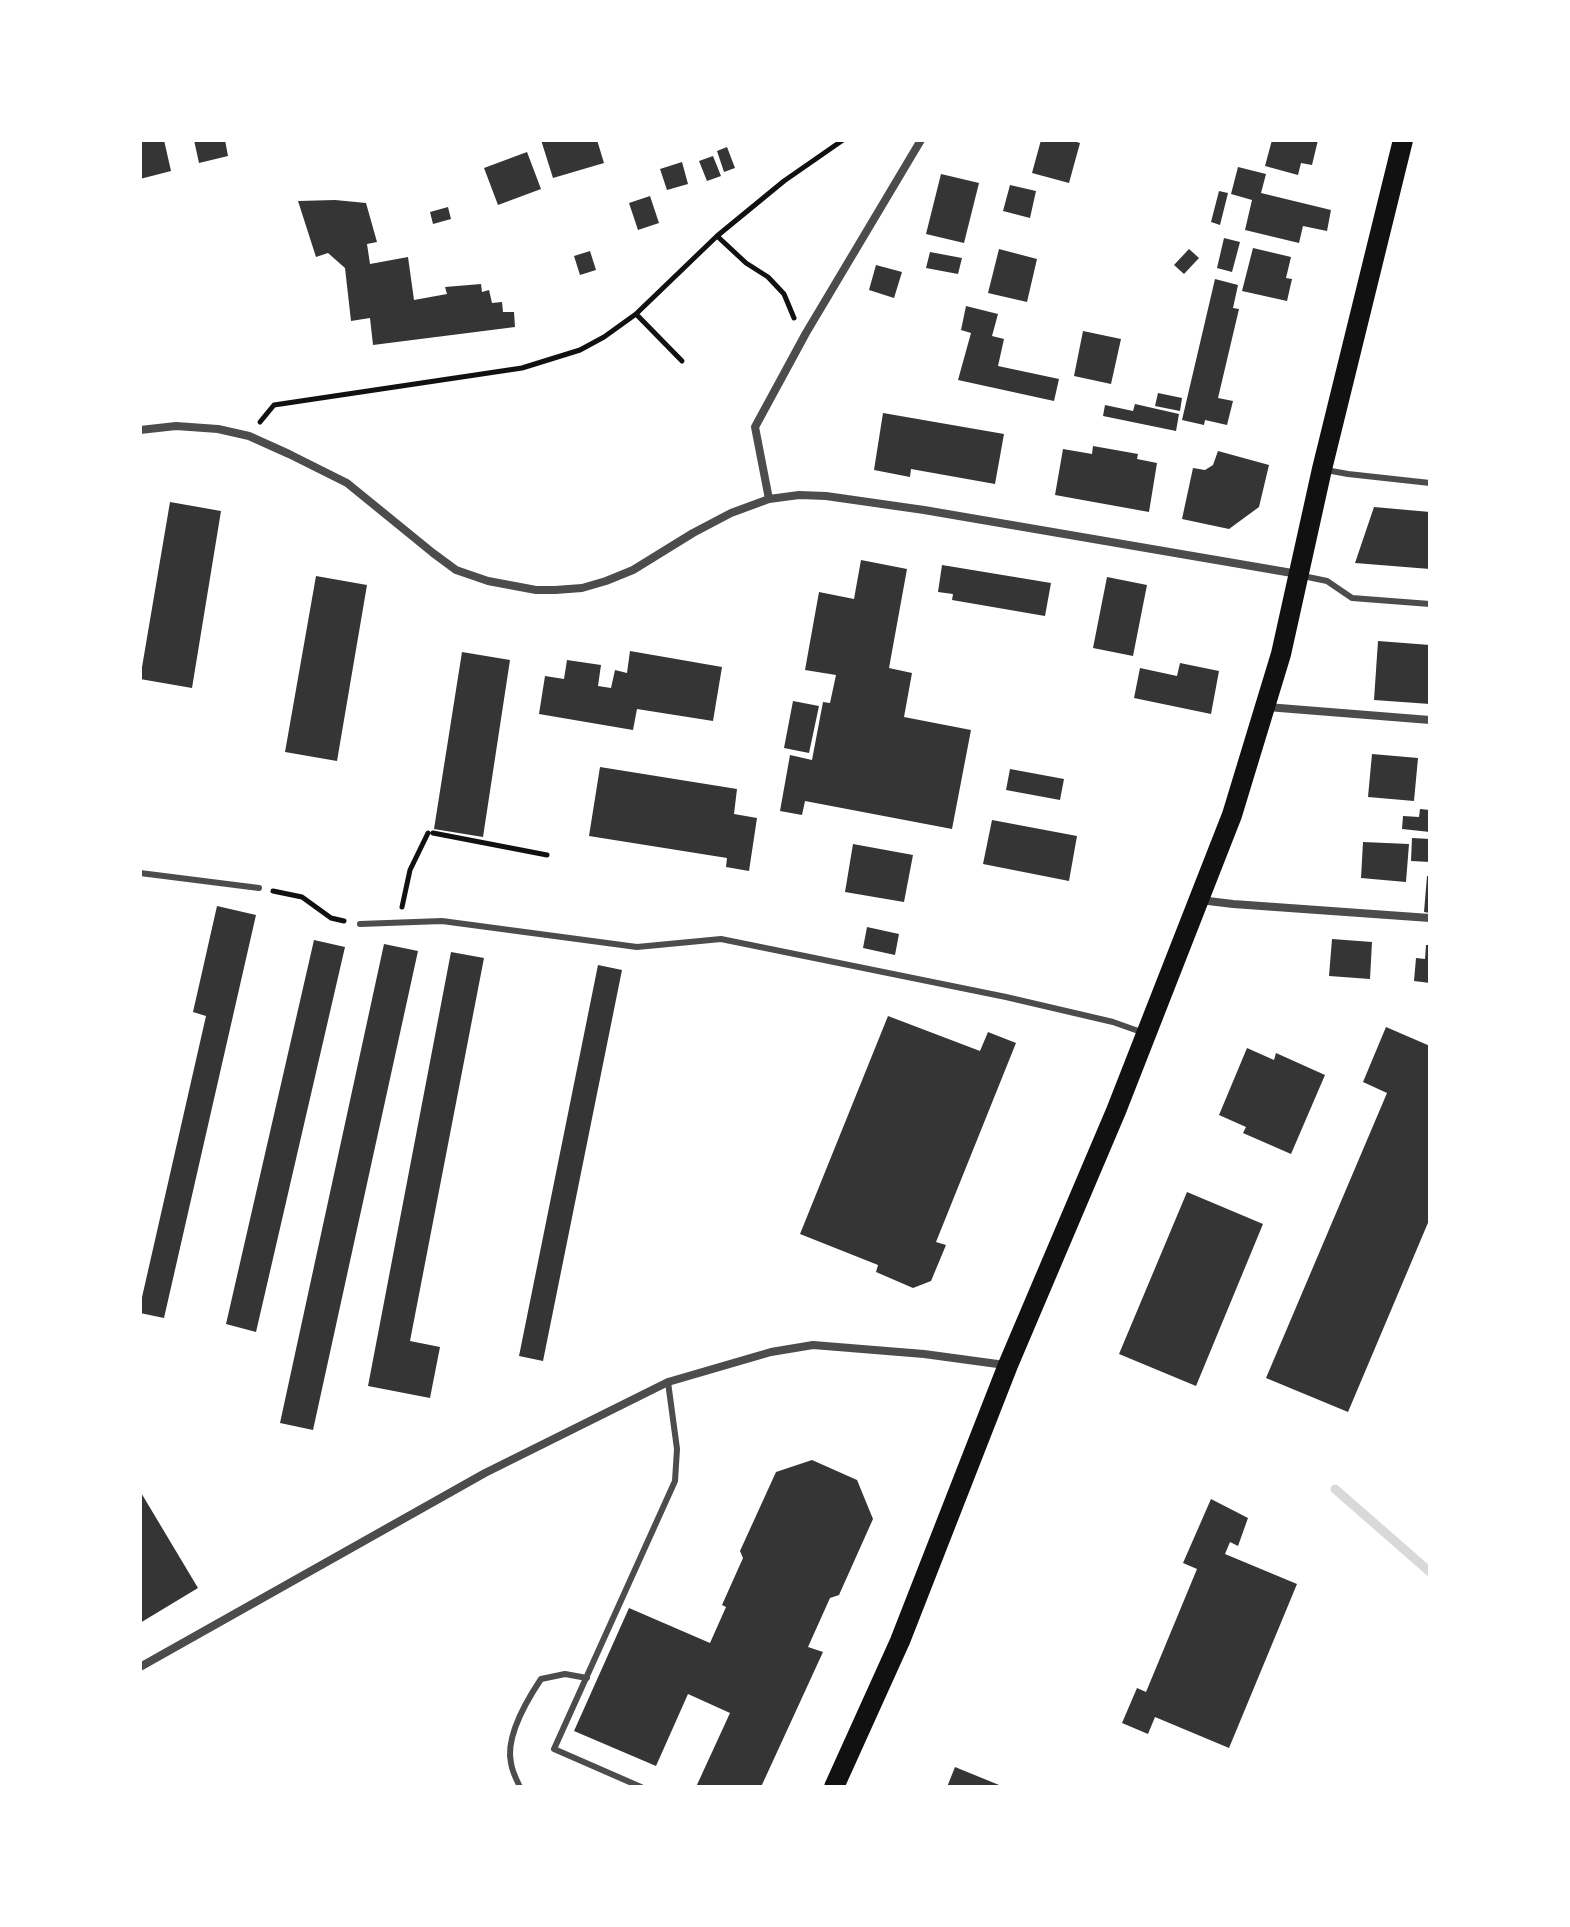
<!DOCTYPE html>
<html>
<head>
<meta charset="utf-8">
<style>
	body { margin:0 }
	#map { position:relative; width:1570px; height:1927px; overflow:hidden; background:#fff; font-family:"Nunito Sans",sans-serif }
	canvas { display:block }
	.frame { position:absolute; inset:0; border:142px solid #fff; pointer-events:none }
</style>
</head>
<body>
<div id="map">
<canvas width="1570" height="1927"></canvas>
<div class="frame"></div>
</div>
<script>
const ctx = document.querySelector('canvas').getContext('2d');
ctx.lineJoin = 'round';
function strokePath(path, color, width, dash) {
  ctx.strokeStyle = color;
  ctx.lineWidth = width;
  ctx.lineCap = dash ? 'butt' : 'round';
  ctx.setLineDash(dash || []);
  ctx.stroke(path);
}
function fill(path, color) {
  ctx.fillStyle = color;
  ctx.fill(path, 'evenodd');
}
strokePath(new Path2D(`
	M 1335,1489 L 1430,1572`), '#d9d9d9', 9);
fill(new Path2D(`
	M 140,140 L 164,140 L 171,171 L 140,179 Z
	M 194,140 L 225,140 L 228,156 L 199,163 Z
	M 541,140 L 597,140 L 604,163 L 553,178 Z
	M 1041,140 L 1070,140 L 1080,143 L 1069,183 L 1032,173 Z
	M 1272,140 L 1318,140 L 1312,165 L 1301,163 L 1298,175 L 1265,166 Z
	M 727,147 L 735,168 L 724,172 L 717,151 Z
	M 527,152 L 541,189 L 498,205 L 484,168 Z
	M 713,156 L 721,176 L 707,181 L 699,161 Z
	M 682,162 L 688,184 L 667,190 L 660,169 Z
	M 1238,167 L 1266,174 L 1261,193 L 1331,210 L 1327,231 L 1303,226 L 1299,243 L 1245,230 L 1252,200 L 1231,194 Z
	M 941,174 L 979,183 L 964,243 L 926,234 Z
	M 1010,185 L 1036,191 L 1030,218 L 1003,211 Z
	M 1219,191 L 1228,193 L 1220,225 L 1211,222 Z
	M 650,196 L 659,223 L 638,230 L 629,203 Z
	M 335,200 L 366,203 L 377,242 L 367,244 L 370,264 L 408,257 L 414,300 L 447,294 L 445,287 L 481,284 L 482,292 L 489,290 L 492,303 L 502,302 L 503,312 L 514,312 L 515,327 L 373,345 L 370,318 L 351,321 L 345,268 L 328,253 L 316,257 L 298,201 Z
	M 448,207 L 451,219 L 433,224 L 430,212 Z
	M 1224,238 L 1240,242 L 1232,272 L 1217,268 Z
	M 1253,248 L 1291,257 L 1286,278 L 1292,279 L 1287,301 L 1242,291 Z
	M 999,249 L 1037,259 L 1027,302 L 988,293 Z
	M 1189,249 L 1199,258 L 1184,274 L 1174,265 Z
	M 590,251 L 596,270 L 580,275 L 574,256 Z
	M 930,252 L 962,258 L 958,274 L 926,268 Z
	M 876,265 L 902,272 L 894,298 L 869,290 Z
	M 1215,279 L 1238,285 L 1233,308 L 1239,309 L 1218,398 L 1233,401 L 1227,425 L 1205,420 L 1204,425 L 1182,420 Z
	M 966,306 L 998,314 L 992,336 L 1004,339 L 998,366 L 1059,379 L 1054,401 L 958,380 L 971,333 L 961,330 Z
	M 1083,331 L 1121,339 L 1111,384 L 1074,376 Z
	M 1158,393 L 1182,398 L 1180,411 L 1155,406 Z
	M 1135,404 L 1179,414 L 1176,431 L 1103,416 L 1105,405 L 1133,411 Z
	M 883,413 L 1004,434 L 995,484 L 911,469 L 910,477 L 874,470 Z
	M 1093,446 L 1138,454 L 1137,459 L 1157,463 L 1149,512 L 1055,495 L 1063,449 L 1092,454 Z
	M 1218,451 L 1269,465 L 1259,507 L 1229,529 L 1182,519 L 1193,468 L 1205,470 L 1213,465 Z
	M 170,502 L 221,511 L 192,688 L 140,679 Z
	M 1374,507 L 1430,512 L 1430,569 L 1355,563 Z
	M 861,560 L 907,569 L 889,668 L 912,673 L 904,717 L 971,730 L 952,829 L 805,801 L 802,815 L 780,811 L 790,755 L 812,760 L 823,702 L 830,703 L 836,675 L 805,670 L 819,592 L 854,599 Z
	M 942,565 L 1051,583 L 1045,616 L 952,600 L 953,594 L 938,592 Z
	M 316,576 L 367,585 L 337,761 L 285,752 Z
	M 1107,577 L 1147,585 L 1133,656 L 1093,648 Z
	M 1378,641 L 1430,645 L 1430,704 L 1374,700 Z
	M 630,651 L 722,667 L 713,721 L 637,709 L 633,730 L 539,714 L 545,676 L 564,679 L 567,660 L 601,665 L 598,686 L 611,688 L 615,670 L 627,673 Z
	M 462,652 L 510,660 L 483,837 L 434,829 Z
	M 1180,663 L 1219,671 L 1211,714 L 1134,698 L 1140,668 L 1177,676 Z
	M 793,701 L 819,706 L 809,753 L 784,748 Z
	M 1372,754 L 1418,758 L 1414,801 L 1368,797 Z
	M 600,767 L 737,789 L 734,814 L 757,818 L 749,871 L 726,867 L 727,858 L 589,836 Z
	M 1010,769 L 1064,779 L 1060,800 L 1006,790 Z
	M 1420,809 L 1430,810 L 1430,832 L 1402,829 L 1403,816 L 1419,817 Z
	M 992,820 L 1077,836 L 1069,881 L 983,864 Z
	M 1412,838 L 1430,839 L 1430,862 L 1411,861 Z
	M 1363,842 L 1409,844 L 1406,882 L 1361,878 Z
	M 853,844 L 913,855 L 904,902 L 845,892 Z
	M 1427,876 L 1430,876 L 1430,913 L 1424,912 Z
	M 217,906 L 256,915 L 164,1318 L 140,1313 L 140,1306 L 206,1016 L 193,1012 Z
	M 867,927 L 899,934 L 895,955 L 863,948 Z
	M 1332,939 L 1372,942 L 1370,979 L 1329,976 Z
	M 314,940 L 345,947 L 256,1332 L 226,1324 Z
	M 384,944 L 418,951 L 313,1430 L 280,1423 Z
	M 1426,945 L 1430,945 L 1430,983 L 1414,981 L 1416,958 L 1425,959 Z
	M 451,952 L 484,958 L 410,1341 L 440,1347 L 430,1398 L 368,1386 Z
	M 598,965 L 622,970 L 543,1361 L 519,1356 Z
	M 888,1016 L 980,1051 L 988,1032 L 1016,1043 L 936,1242 L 946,1245 L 931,1281 L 913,1288 L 876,1272 L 878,1265 L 800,1234 Z
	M 1386,1027 L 1430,1046 L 1430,1218 L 1348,1412 L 1266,1378 L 1387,1093 L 1363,1082 Z
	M 1247,1048 L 1274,1060 L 1276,1053 L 1325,1075 L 1291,1154 L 1243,1133 L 1246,1127 L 1219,1115 Z
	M 1187,1192 L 1263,1224 L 1196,1386 L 1119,1354 Z
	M 812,1460 L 857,1480 L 873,1519 L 839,1595 L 830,1598 L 808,1647 L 823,1652 L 761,1787 L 696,1787 L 730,1713 L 688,1694 L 656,1766 L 574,1731 L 629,1608 L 710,1643 L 726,1607 L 722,1605 L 743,1558 L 740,1551 L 776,1472 Z
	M 140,1491 L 198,1588 L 140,1623 Z
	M 1211,1499 L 1248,1518 L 1238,1546 L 1230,1542 L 1225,1554 L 1297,1584 L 1229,1748 L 1155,1717 L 1148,1734 L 1122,1723 L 1137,1688 L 1146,1692 L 1197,1569 L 1183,1563 Z
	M 955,1767 L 1004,1787 L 947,1787 Z`), '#353535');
strokePath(new Path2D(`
	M 717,236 L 746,263 L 768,277 L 784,294 L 794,318
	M 636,314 L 682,361
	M 260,422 L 274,405 L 522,368 L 580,350 L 604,337 L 636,314 L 717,236 L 784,181 L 843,140
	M 433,833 L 547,855
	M 273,891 L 302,897 L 331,918 L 344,921
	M 402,907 L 410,870 L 428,833`), '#111', 5);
strokePath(new Path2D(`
	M 1326,470 L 1348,474 L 1430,483
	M 1303,576 L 1327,581 L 1352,598 L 1430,604
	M 140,873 L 259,888
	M 360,924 L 442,921 L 637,947 L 721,939 L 1006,997 L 1113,1022 L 1144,1033
	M 520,1787 C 516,1779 512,1771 511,1763 C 505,1736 527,1700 541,1679 L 565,1674 L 587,1678
	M 641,1787 L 554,1749 L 675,1481 L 677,1449 L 668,1382`), '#4c4c4c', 6);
strokePath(new Path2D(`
	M 140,430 L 176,426 L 218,429 L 249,436 L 289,454 L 347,483 L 433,553 L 456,570 L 488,581 L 536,590 L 555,590 L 582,588 L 606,581 L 633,570 L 693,533 L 731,513 L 769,499 L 799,495 L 826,496 L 924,510 L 1298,574
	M 769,499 L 755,427 L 806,333 L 921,140
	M 1267,707 L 1430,720
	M 1200,900 L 1233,904 L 1430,918
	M 140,1667 L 485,1473 L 668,1382 L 771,1352 L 813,1345 L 924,1354 L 1005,1365`), '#4c4c4c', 8);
strokePath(new Path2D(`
	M 834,1787 L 900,1641 L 1008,1365 L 1116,1111 L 1232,815 L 1281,654 L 1322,469 L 1403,140`), '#111', 20);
</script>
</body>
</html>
